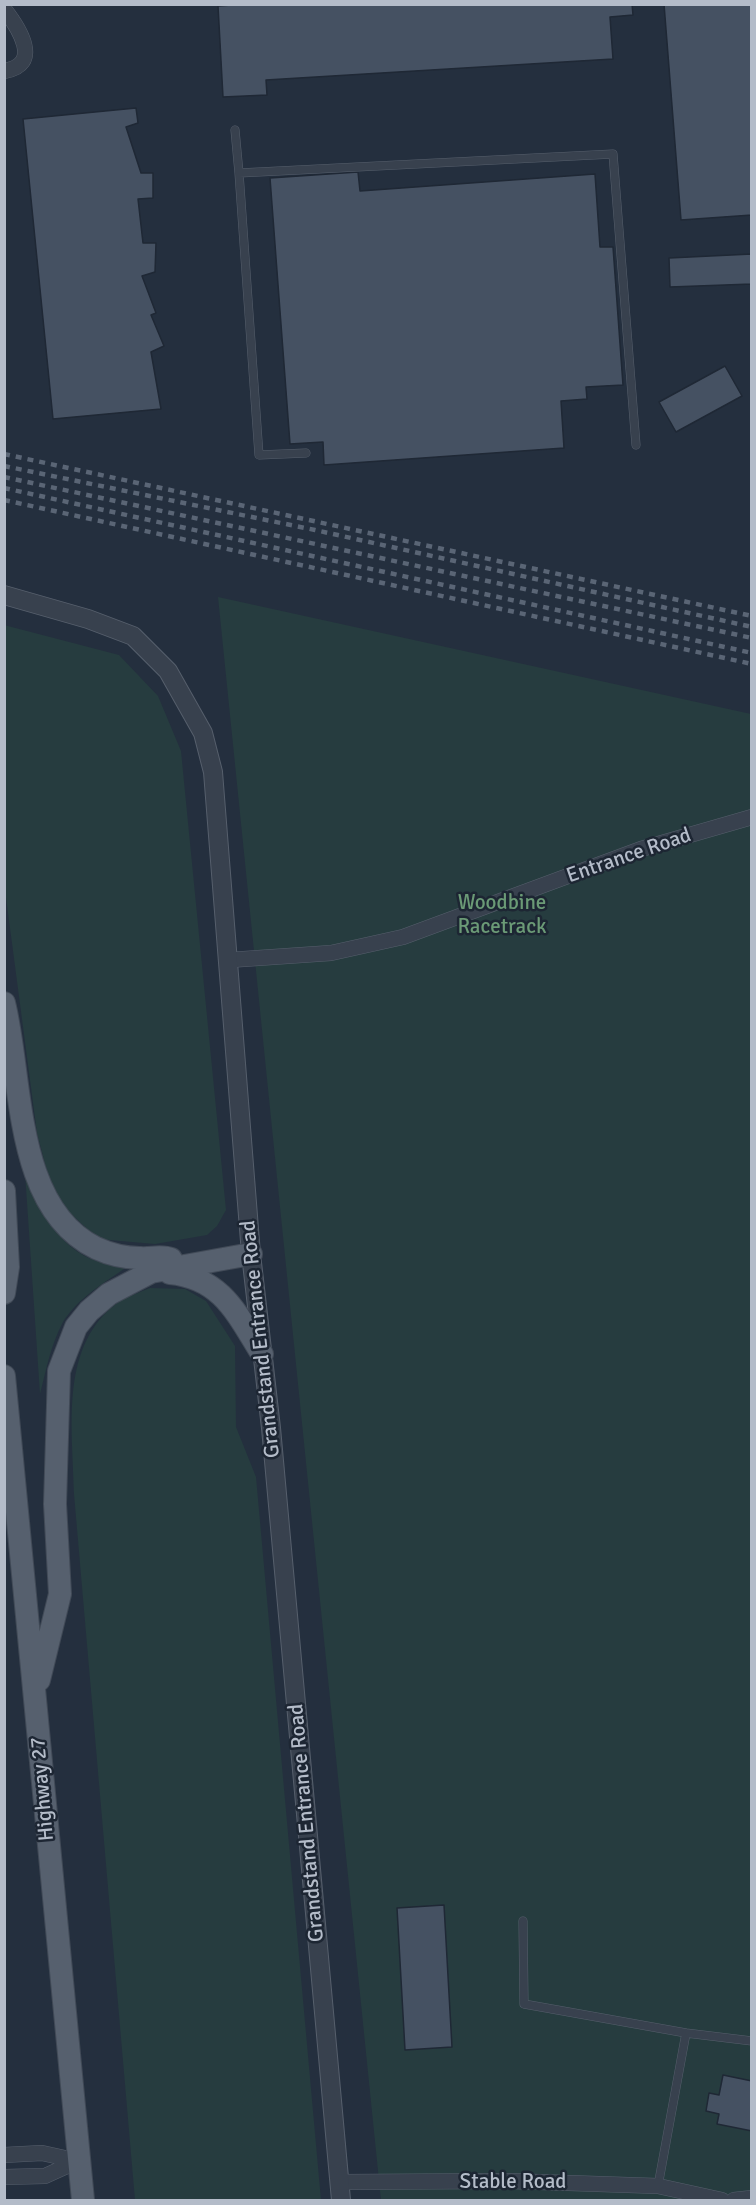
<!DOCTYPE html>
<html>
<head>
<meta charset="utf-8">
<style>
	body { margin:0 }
	#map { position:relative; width:756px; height:2205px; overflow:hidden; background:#242f3e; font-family:Signika,sans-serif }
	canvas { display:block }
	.frame { position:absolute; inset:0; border:6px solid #b4bcc9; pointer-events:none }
</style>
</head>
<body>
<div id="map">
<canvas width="756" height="2205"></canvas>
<div class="frame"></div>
</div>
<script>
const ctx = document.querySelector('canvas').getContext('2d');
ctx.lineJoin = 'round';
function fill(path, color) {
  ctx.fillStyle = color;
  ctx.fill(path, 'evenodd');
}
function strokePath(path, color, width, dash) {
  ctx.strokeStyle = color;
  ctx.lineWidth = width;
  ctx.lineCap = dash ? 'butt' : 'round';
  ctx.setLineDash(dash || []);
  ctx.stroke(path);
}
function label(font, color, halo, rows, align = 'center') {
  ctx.font = font + ' Signika,sans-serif';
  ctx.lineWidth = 5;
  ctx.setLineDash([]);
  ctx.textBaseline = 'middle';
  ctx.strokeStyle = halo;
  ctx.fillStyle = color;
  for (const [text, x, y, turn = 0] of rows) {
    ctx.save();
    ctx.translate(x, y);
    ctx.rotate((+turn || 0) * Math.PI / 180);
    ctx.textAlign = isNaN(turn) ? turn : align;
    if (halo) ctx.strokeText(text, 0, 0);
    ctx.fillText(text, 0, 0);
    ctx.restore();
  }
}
fill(new Path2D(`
	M 218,597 L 751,714 L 751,2200 L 381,2200 Z
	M 4,625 L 119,655 L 158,696 L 181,751 L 226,1210 L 217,1226 L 207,1235 L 155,1244 L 98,1239 L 54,1198 L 37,1133 L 5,890 Z
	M 25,1173 C 49,1224 64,1262 127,1267 C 105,1282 77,1299 63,1322 C 51,1344 46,1370 40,1394 Z
	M 150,1288 L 185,1289 L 206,1301 L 235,1346 L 236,1427 L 256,1477 L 321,2200 L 135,2200 L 74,1494 C 73,1429 58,1344 120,1301 C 129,1296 140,1292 150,1288 Z`), '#263c3f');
const building = new Path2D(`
	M 245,4 L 632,4 L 633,15 L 610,17 L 613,59 L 266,80 L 267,95 L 223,97 L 218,6 Z
	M 664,4 L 752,4 L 752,215 L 681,220 Z
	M 136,108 L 138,123 L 126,127 L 141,173 L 153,173 L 153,198 L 138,199 L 143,243 L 156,243 L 155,272 L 142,276 L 156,313 L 151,315 L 164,346 L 151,352 L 161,409 L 53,419 L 23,119 Z
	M 358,172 L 360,191 L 595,174 L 600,247 L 613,247 L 623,385 L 586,387 L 587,399 L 561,401 L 564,448 L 324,465 L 323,442 L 290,444 L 270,178 Z
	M 752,254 L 752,284 L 670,287 L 669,258 Z
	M 725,366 L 742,396 L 676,432 L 659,402 Z
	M 444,1905 L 452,2047 L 405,2050 L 397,1908 Z
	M 723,2075 L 752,2081 L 752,2131 L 717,2124 L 719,2114 L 706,2111 L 709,2093 L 719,2095 Z`);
fill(building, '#455162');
strokePath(building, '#1f2835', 1.5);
const service = new Path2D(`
	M 235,130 L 239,173
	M 306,453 L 259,455 L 239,173 L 613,154 L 636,445
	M 523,1921 L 524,2004 L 686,2033
	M 658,2186 L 686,2033 L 752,2041`);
const minor = new Path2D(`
	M 4,9 C 19,28 43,65 4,71
	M 229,960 L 331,953 L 403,937 L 641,849 L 752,817
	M 4,2155 L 42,2153 L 78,2161
	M 4,2177 L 45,2176 L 78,2161
	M 339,2182 L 509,2181 L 658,2186 L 722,2200
	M 734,2200 L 752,2198`);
const tertiary = new Path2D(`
	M 4,595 L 88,619 L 133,636 L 168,671 L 203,733 L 213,772 L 251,1254 L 271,1428 L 341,2200`);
const primary = new Path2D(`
	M 4,1003 C 23,1079 13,1207 96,1248 C 109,1254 125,1258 140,1258 C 151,1259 161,1255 171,1259
	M 4,1191 L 8,1267 L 4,1293
	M 170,1273 C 222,1278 237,1314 262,1354
	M 4,1376 L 83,2200
	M 39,1680 L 60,1594 L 55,1504 L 59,1371 L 76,1327 L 89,1311 L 109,1294 L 151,1272 L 251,1254`);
strokePath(service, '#565f6c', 9);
strokePath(minor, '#565f6c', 16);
strokePath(tertiary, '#565f6c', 20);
strokePath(primary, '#414a57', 24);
strokePath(service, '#38414e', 8);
strokePath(minor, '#38414e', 15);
strokePath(tertiary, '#38414e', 18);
strokePath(primary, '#56606e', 22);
strokePath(new Path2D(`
	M 4,454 L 752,616
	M 4,466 L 315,530 L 752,627
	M 4,477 L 752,638
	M 4,488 L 752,653
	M 4,500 L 752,664`), '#5a6575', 4.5, [6, 6]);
label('21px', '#b4bcc9', '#1d2633', [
	["Entrance Road",629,856,-19],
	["Grandstand Entrance Road",261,1339,-96],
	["Highway 27",43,1789,-95],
	["Grandstand Entrance Road",307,1823,-95],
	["Stable Road",513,2182]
]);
label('21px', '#6b9a76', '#1d2633', [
	["Woodbine",502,903],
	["Racetrack",502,927]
]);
</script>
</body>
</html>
